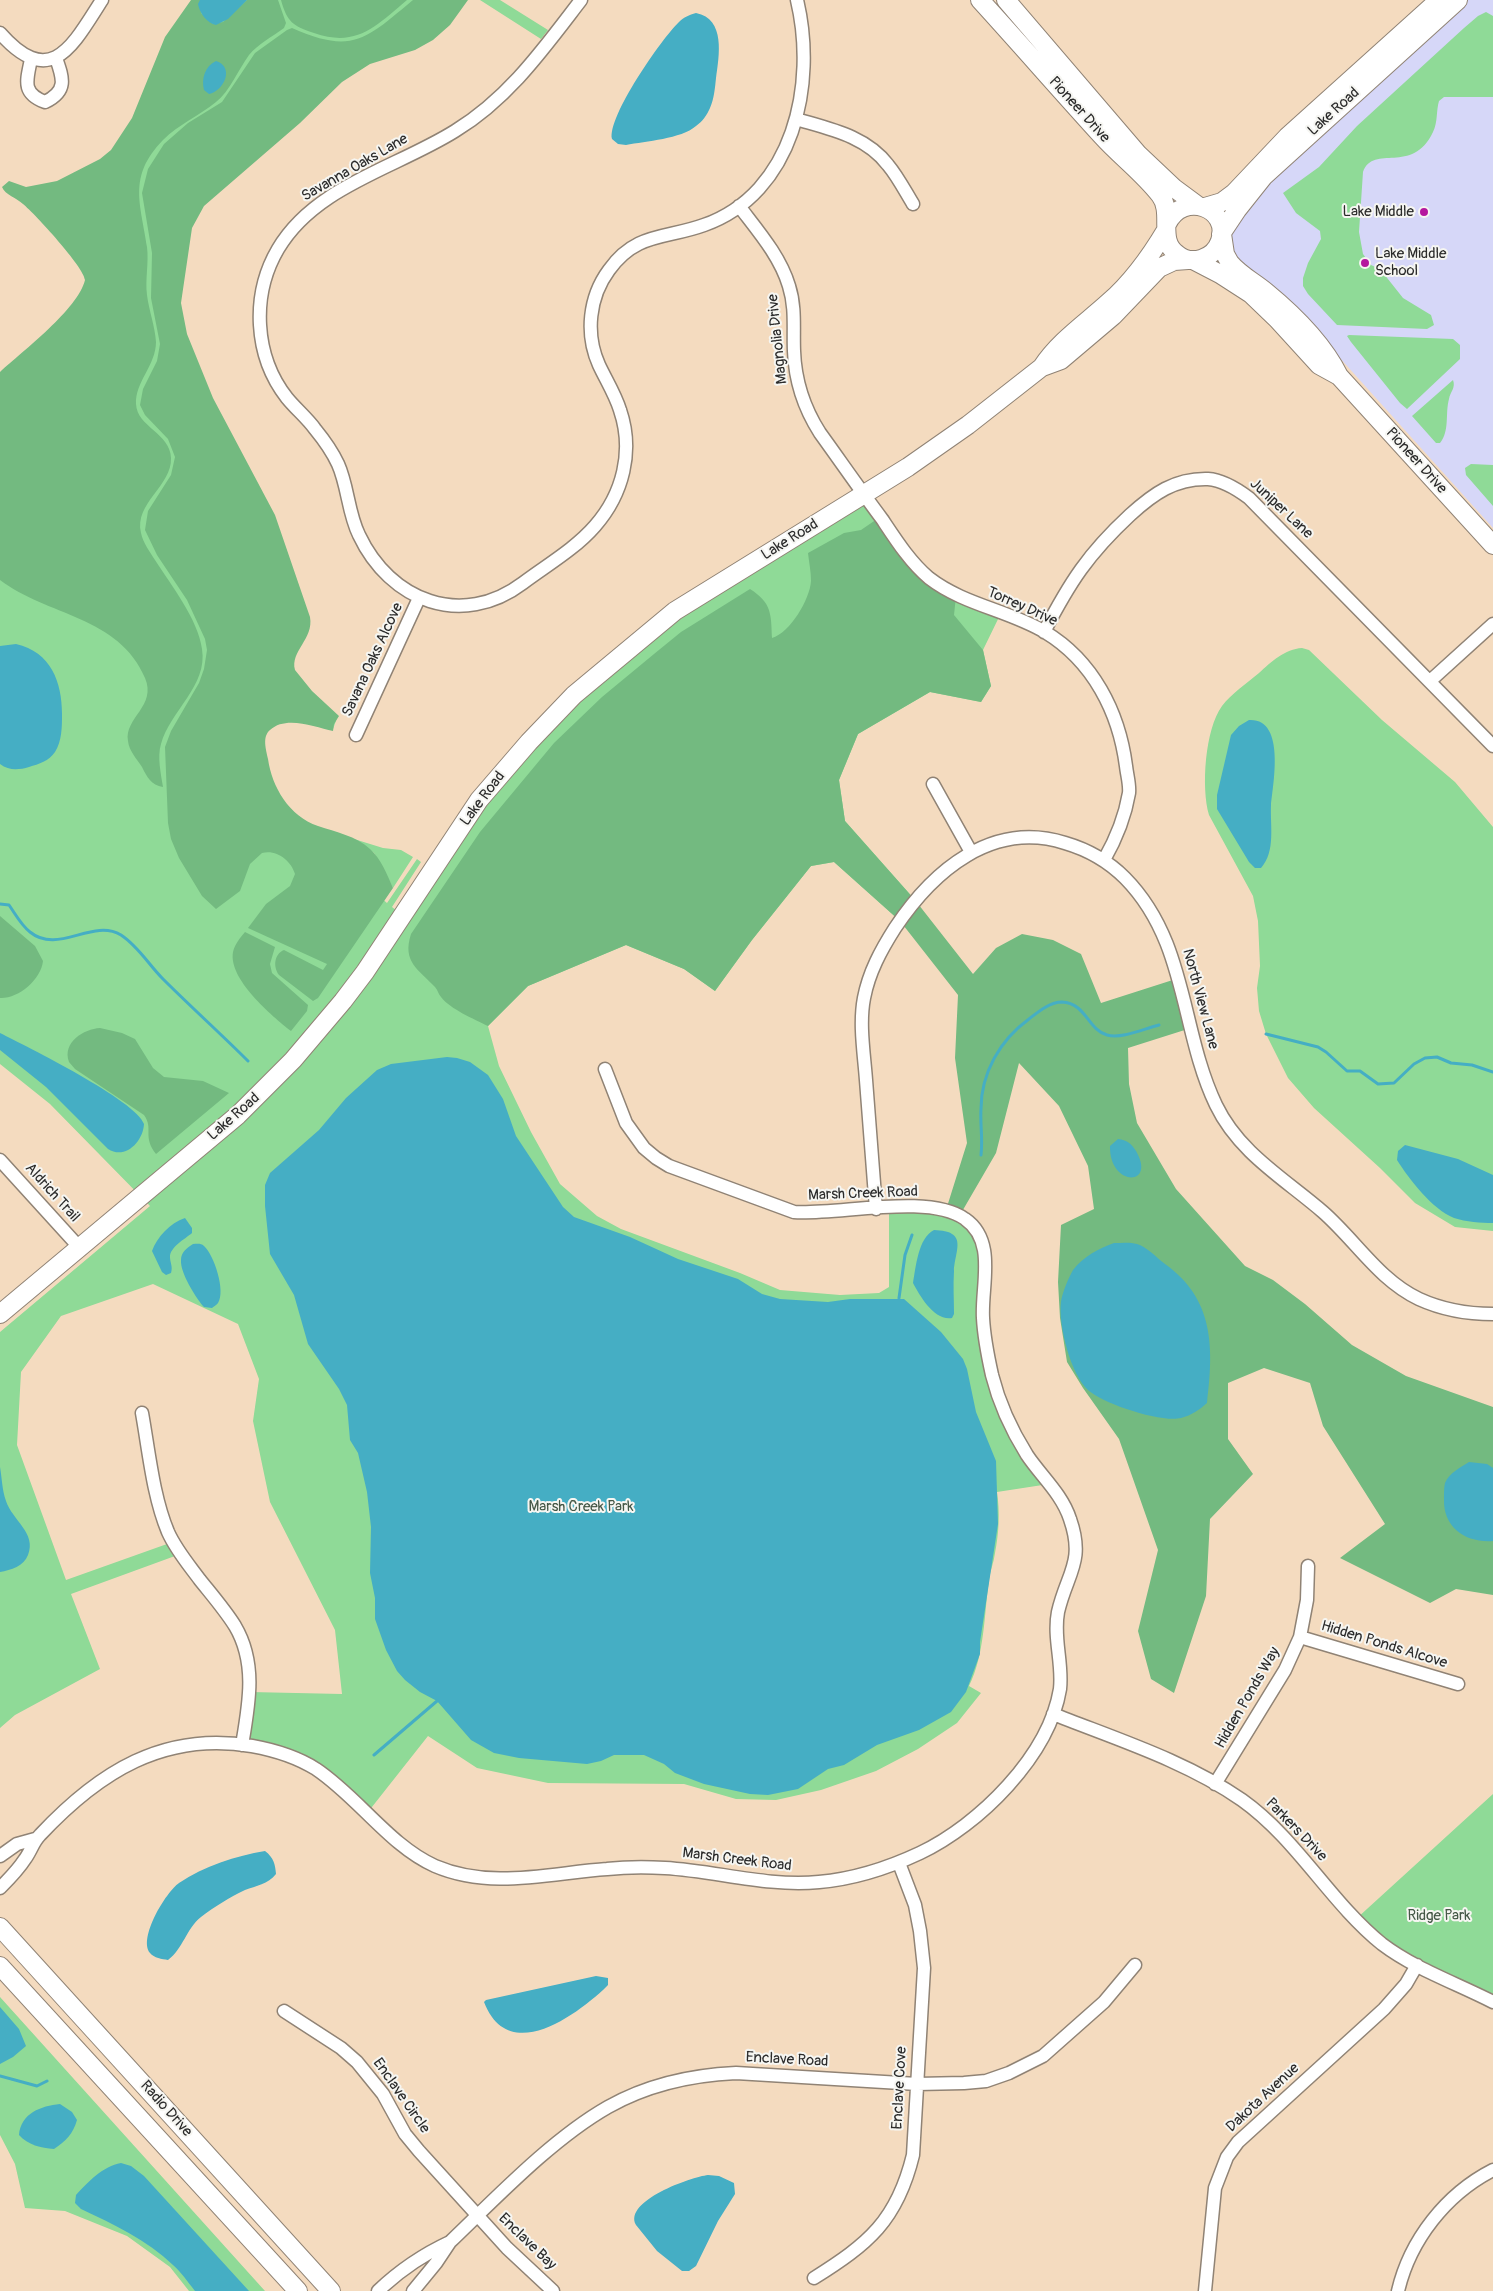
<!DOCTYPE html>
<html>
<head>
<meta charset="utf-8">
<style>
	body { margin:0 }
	canvas { display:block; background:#f4dbbf }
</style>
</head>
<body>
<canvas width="1493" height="2291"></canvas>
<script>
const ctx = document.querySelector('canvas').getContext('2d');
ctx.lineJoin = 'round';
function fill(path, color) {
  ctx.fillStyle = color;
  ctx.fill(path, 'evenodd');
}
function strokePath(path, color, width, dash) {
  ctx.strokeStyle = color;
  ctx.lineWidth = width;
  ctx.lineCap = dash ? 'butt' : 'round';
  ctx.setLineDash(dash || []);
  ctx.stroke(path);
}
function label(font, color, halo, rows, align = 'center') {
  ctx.font = font + ' Pangolin,sans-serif';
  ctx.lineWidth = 4;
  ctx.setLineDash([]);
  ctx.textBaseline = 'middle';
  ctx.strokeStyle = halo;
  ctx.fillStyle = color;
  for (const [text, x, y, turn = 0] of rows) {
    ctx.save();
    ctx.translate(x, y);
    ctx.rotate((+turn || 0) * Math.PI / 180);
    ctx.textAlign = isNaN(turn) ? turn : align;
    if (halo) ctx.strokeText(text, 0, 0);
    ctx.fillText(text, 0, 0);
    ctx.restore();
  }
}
fill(new Path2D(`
	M 1466,0 L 1493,0 L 1493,528 L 1311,326 L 1235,262 L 1229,235 L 1252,196 Z`), '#d6d7f8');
fill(new Path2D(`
	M 195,0 L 420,0 L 192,204 L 178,305 L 284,673 L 337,718 L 333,729 L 258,711 L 268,782 L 301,827 L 387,903 L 417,859 L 421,862 L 392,907 L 402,915 L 479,800 L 611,663 L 864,495 L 929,577 L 1001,613 L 983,650 L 991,686 L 981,702 L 930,692 L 858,734 L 839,780 L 845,821 L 915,900 L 900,921 L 834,862 L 811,866 L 752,940 L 715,991 L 684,969 L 626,945 L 528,986 L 488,1026 L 499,1066 L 531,1132 L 560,1184 L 597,1216 L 621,1229 L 740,1273 L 780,1290 L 840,1295 L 879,1293 L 889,1287 L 889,1208 L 946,1210 L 980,1235 L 982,1297 L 994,1381 L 1049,1484 L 997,1492 C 1000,1512 999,1533 995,1553 C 994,1562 990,1571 989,1580 C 984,1614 985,1654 969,1686 L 981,1693 L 957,1723 L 918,1749 L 876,1771 L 821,1790 L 776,1800 L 736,1799 L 684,1784 L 548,1783 L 477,1768 L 428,1736 L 368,1812 L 312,1766 L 242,1745 L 250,1692 L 342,1694 L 335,1630 L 270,1502 L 253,1421 L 259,1379 L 238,1324 L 153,1284 L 61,1316 L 21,1372 L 17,1445 L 66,1580 L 167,1544 L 175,1556 L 71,1594 L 100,1669 L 15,1715 L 0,1728 L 0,1332 L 150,1206 L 50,1104 L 0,1064 L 0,375 L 100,285 L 63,181 L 113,154 L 139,114 Z
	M 480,0 L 500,0 L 548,30 L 541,39 Z
	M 1486,12 L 1493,16 L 1493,97 L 1444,97 L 1439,101 C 1436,111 1438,122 1433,132 C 1412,176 1374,143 1363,172 L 1359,232 L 1363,254 L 1371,265 L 1380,269 L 1403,298 L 1431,315 L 1434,325 L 1427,329 L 1337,325 L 1308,294 L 1303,286 L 1303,278 L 1308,263 L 1321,239 L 1320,231 L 1296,213 L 1283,193 L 1319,167 L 1357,126 L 1464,28 L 1478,16 Z
	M 1349,335 L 1453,339 L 1460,345 L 1460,359 L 1407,409 L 1400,403 L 1351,342 L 1347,336 Z
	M 1453,380 C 1456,388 1450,392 1449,399 C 1445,413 1450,431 1440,443 L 1436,443 L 1412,416 Z
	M 1471,464 L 1493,465 L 1493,506 L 1466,475 L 1465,468 Z
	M 1302,648 L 1309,650 L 1382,720 L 1455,782 L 1493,827 L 1493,1231 L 1455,1227 L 1415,1203 L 1380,1168 L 1314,1108 L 1288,1078 L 1266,1034 L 1259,1011 L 1257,988 L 1260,966 L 1258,921 L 1253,896 L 1209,815 C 1201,788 1205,729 1222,706 C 1231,694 1247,683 1259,673 C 1271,662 1285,649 1302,648 Z
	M 354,839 L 383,848 L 401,850 L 413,857 L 393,888 L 374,853 Z
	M 1493,1794 L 1493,2002 L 1417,1965 L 1356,1919 Z
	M 0,1997 L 265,2291 L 189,2291 L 170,2267 L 127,2236 L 65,2211 L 25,2208 L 15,2164 L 0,2135 Z`), '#8fda97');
fill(new Path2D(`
	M 191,0 L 200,0 L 201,13 L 213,24 L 223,22 L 247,0 L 278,0 L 286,23 L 284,28 C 272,37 258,44 249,55 C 238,70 230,91 216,102 C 199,116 179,124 163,140 C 127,177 141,204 147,247 C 149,263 145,279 147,295 C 149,311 155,326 156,342 C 156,365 135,382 136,404 C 137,427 170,433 171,458 C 172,486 134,503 141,533 C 143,543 150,552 155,560 C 171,585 198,619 202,649 C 208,686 170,711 161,744 C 157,757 161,774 163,787 C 151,785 147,777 142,767 C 137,759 129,751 128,741 C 124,718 157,706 145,678 C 119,616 47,616 0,580 L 0,372 C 23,351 78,309 85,280 C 84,267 35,214 23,204 C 17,198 5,195 2,187 L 9,181 L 26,187 L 57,181 L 100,159 L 111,150 L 132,118 L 165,37 Z
	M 281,0 L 407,0 C 376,26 357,48 314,33 C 293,26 287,22 281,0 Z
	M 413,0 L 468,0 L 450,25 L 433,40 L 415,50 L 370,64 L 342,82 L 300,123 L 204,206 L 192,228 L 181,303 L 187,334 L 213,398 L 275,515 L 310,617 C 314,639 290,651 295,670 L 312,691 L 339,716 L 334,724 L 333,731 C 315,727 286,715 270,730 C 262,737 266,749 268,759 C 272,787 289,816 318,826 C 336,832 356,836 370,849 C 381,859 387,874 393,888 L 318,998 L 313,1001 L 279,975 C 273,967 274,954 284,950 L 323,970 L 327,964 L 248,928 L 266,904 L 290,886 L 295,874 C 291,860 276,849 262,853 L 250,864 L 240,891 L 216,909 L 202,896 L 179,858 L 171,839 L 168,823 L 165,747 L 171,731 L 199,683 L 204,669 L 207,650 L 205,639 L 187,600 L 157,555 L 145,530 L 148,511 L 171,475 L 175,457 L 168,439 L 145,415 L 140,405 L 143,389 L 157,361 L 160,344 L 151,298 L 152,253 L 142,193 L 148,169 L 164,144 L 188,123 L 222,102 L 255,53 L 287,30 L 292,28 C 353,55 366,39 413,0 Z
	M 880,517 L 909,557 L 956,596 L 954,615 L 983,650 L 991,686 L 981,702 L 930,692 L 858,734 L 839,780 L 845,821 L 915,900 L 973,974 L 996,948 L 1022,934 L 1053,940 L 1081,954 L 1101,1003 L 1179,978 L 1191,1028 L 1128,1048 L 1129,1084 L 1137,1123 L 1176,1189 L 1245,1266 L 1273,1280 L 1305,1304 L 1352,1345 L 1406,1376 L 1493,1407 L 1493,1595 L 1456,1589 L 1430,1603 L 1340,1558 L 1385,1524 L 1323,1426 L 1310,1383 L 1264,1368 L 1228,1383 L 1228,1439 L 1253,1474 L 1210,1519 L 1206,1596 L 1174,1693 L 1151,1679 L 1138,1631 L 1158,1550 L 1119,1439 L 1083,1388 L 1067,1362 L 1060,1318 L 1058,1282 L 1061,1225 L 1094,1209 L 1088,1166 L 1059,1106 L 1019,1063 L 996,1153 L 960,1215 L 946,1210 L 967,1143 L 955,1058 L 958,995 L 900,921 L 834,862 L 811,866 L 752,940 L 715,991 L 684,969 L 626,945 L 528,986 L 488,1026 C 474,1019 450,1009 441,997 C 438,994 438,990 435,987 C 418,969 402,962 411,934 L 480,832 L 554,743 L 602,697 L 654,654 L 681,632 L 750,589 C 772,603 771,614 772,638 C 790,633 810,599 811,581 C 811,572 809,562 808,553 L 844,533 L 861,530 Z
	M 0,916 L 35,946 L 43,961 C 41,980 18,999 0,998 Z
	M 245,932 L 275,947 L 270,964 L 272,973 L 308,1005 L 307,1011 L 291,1031 C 272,1016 228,979 233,952 C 235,944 240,938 245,932 Z
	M 100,1028 L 122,1033 L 135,1039 L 153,1068 L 164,1077 L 203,1081 L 229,1093 L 156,1154 C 142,1136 154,1129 144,1115 L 75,1069 L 69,1062 C 62,1042 84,1029 100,1028 Z`), '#73ba80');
fill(new Path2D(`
	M 200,0 L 247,0 L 228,19 L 216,25 C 207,23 200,14 198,4 Z
	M 696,13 C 726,19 719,56 716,78 C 715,88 714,99 710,108 C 707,115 702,122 696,126 C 681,139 646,141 626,145 L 618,144 L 612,139 C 607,117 662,38 679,22 C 684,17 689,15 696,13 Z
	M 216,61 C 235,67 224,91 209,94 L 204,90 C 201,79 205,66 216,61 Z
	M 16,644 C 51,652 62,682 62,714 C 62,727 62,741 55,752 C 49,761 39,764 29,767 C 19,770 9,771 0,764 L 0,646 Z
	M 1249,720 C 1286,718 1273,784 1271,805 C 1270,826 1276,851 1261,868 L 1255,868 L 1249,862 L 1217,809 L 1217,795 L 1231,735 L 1239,726 Z
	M 0,1033 C 26,1046 137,1101 144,1124 C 143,1142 125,1160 108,1149 L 46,1087 L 0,1050 Z
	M 447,1057 L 457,1058 L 470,1062 L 488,1075 L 503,1099 L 516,1136 L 563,1207 L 574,1217 L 630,1237 L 678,1259 L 738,1279 L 762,1294 L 780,1299 L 828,1302 L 850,1299 L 904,1299 L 941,1332 L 963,1359 L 967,1369 L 976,1412 L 996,1461 L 998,1524 L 980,1642 L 980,1654 L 966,1692 L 951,1712 L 919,1730 L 877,1745 L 844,1765 L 828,1769 L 798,1789 L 768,1795 L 750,1794 L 704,1784 L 675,1773 L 664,1764 L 644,1755 L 614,1755 L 601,1761 L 587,1764 L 519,1758 L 494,1753 L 471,1740 L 437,1701 L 420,1692 L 405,1680 L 397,1671 L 386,1650 L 375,1619 L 375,1598 L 370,1573 L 371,1527 L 367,1492 L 358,1453 L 350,1440 L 347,1405 L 339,1389 L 308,1344 L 294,1295 L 270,1254 L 265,1206 L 265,1185 L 270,1173 L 319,1130 L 346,1098 L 377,1070 L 391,1064 Z
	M 1118,1139 C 1127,1140 1131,1143 1136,1151 C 1157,1187 1109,1187 1110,1146 Z
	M 1405,1145 L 1458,1159 L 1493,1175 L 1493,1223 C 1481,1223 1466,1222 1454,1218 C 1432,1209 1409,1179 1397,1160 L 1398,1151 Z
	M 185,1218 L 192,1228 L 192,1233 C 185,1239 170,1247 170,1257 C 170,1263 173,1266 171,1273 L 166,1275 L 162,1272 L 152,1251 C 157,1237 170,1223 185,1218 Z
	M 934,1230 C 969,1231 955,1250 954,1271 C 953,1286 954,1300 954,1314 L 952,1318 C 934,1321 920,1296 913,1283 C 916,1267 918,1238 934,1230 Z
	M 1114,1243 C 1121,1243 1130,1242 1137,1244 C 1146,1246 1157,1258 1165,1264 C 1214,1299 1214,1347 1207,1403 C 1199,1410 1192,1415 1181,1418 C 1162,1423 1103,1404 1088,1390 C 1071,1375 1058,1325 1061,1302 C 1062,1293 1069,1277 1073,1270 C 1084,1256 1098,1249 1114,1243 Z
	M 193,1244 C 197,1244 201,1243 204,1246 C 214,1255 226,1291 218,1303 C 217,1305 214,1306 212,1308 L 204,1307 C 196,1298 180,1273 181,1260 C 181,1252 187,1248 193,1244 Z
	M 1469,1462 L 1487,1464 L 1493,1468 L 1493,1541 C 1466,1543 1443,1528 1444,1499 C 1444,1494 1444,1487 1445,1483 C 1449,1473 1461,1467 1469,1462 Z
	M 0,1467 C 2,1478 2,1490 6,1501 C 12,1520 37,1533 28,1555 C 24,1566 11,1570 0,1572 Z
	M 265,1851 C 274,1858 275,1864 276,1874 C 268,1884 256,1886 245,1890 C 230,1897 214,1907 201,1917 C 186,1929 183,1949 168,1960 C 162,1959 154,1958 150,1953 C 138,1938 166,1892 179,1883 C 204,1866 236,1856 265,1851 Z
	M 596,1976 L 608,1978 L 608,1985 L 603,1990 C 572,2018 508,2064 484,2002 L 486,2000 Z
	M 0,2007 L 19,2029 L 26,2046 L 13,2057 L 0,2064 Z
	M 60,2104 L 72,2112 L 77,2120 C 73,2134 66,2141 54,2149 C 41,2148 28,2145 19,2135 C 21,2113 41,2106 60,2104 Z
	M 121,2163 L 131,2166 L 144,2176 L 249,2291 L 195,2291 C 188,2282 181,2272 173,2265 C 147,2240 113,2224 81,2209 L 75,2203 L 76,2195 C 88,2182 103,2166 121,2163 Z
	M 708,2175 L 719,2176 L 734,2183 L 735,2194 L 718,2221 L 696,2266 L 689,2271 L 682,2271 L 657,2251 L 636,2225 C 623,2201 691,2177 708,2175 Z`), '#45aec4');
strokePath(new Path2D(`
	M 0,904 L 9,905 C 16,915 21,925 30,932 C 58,955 92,918 121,935 C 138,946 149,965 163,979 C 191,1007 220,1033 248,1061
	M 1266,1034 L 1318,1047 L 1326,1052 L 1347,1071 L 1360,1071 L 1378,1084 L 1394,1083 L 1414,1064 L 1425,1058 L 1437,1057 L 1451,1063 L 1472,1065 L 1493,1072
	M 981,1155 C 983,1139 980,1125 981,1109 C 981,1073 1000,1040 1029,1019 C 1038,1012 1050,1002 1062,1002 C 1086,1003 1088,1030 1107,1035 C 1122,1039 1143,1029 1159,1025
	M 899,1298 L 905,1255 L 912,1235
	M 374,1755 L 437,1701
	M 0,2076 L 37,2086 L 47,2081`), '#45aec4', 3);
const street = new Path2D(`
	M 581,0 C 544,48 509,98 455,131 C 396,168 315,186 278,249 C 251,295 254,356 287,398 C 296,409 307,418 315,429 C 324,440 332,451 338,464 C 348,486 348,513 359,535 C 390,601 462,629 523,583 C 547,565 575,549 595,526 C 623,494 634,451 620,410 C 615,394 606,380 599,365 C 585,334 589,297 609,270 C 636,232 666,239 704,225 C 794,193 817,84 797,0
	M 0,33 C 51,91 73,45 102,0
	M 31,59 C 27,80 21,93 45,102 C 68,91 63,78 56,58
	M 796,119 C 830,129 866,136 888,165 C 898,177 905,191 913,204
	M 739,206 C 758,231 780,256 789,286 C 796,308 793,329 794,351 C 795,380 804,408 820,433 C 841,462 861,491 882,519 C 896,540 910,562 929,578 C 964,605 1008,610 1045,632 C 1093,661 1119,712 1126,766 C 1127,775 1130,785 1129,793 C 1125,817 1116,839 1104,860
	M 1044,632 C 1070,582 1088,554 1130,515 C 1153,494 1175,478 1208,479 C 1223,480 1237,489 1249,498 L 1493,746
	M 1430,681 L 1493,624
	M 356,735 L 419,598
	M 933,784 L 971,852
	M 0,1160 L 79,1247
	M 876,1209 C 873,1166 869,1123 866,1080 C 864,1053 859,1024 864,998 C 869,972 881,950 895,928 C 933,871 992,820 1065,843 C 1089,850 1108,861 1125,878 C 1188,942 1180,1030 1216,1105 C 1239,1153 1285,1179 1323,1212 C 1356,1241 1379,1280 1419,1299 C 1443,1310 1467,1314 1493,1314
	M 142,1413 C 149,1452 153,1496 168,1532 C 176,1550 189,1565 200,1580 C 212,1595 225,1610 235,1626 C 257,1663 249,1704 242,1745
	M 1300,1637 L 1458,1684
	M 1053,1714 C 1116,1739 1186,1761 1242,1800 C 1297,1839 1330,1902 1382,1944 C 1415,1969 1456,1983 1493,2002
	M 1215,1784 L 1285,1670 L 1300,1637 L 1307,1600 L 1308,1566
	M 0,1856 L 17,1844 L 35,1839
	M 0,1888 C 9,1879 18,1870 25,1859 C 31,1851 33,1842 40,1835 C 99,1772 164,1731 252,1746 C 274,1750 297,1757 316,1769 C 358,1797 390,1846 435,1866 C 491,1890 550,1873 607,1869 C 626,1867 646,1867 665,1868 C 717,1871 767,1887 819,1882 C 854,1879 888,1868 920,1853 C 979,1825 1049,1756 1060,1689 C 1063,1663 1053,1638 1058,1612 C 1067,1573 1085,1562 1070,1519 C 1062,1494 1041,1476 1027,1455 C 1012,1431 999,1403 992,1375 C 988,1357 984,1337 983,1318 C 981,1286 997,1241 965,1219 C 929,1193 839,1215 794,1212 L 669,1166 L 656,1158 L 644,1148 L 626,1123 L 605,1069
	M 284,2011 L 341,2048 L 357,2062 L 383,2094 L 405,2134 L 419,2151 L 507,2248 L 553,2291
	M 814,2278 C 868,2244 897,2221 913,2155 L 924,1968 L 920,1931 L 915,1905 L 899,1863
	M 378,2291 C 400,2270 422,2255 450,2242
	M 413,2291 L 436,2263 L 450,2242 C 497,2197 552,2139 608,2107 C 647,2085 692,2075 736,2073 L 917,2084 L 964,2083 L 986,2081 L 1009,2073 L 1043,2056 L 1104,2002 L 1135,1965
	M 1205,2291 L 1215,2188 L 1227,2157 L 1238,2142 L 1384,2009 L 1406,1984 L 1417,1965
	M 1398,2291 C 1410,2240 1446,2194 1493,2170`);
const secondary = new Path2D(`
	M 980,0 C 1021,45 1061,91 1102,136 C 1120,156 1143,173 1160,195 C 1174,213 1157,240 1177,254 C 1191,266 1214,259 1220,241 C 1231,208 1183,190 1167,224
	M 1006,0 L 1138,154 L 1174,188 L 1197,205
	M 1205,207 L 1222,202 L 1234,193 L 1287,137 L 1439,0
	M 1221,234 L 1237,210 L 1264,176 L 1458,0
	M 1222,234 L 1225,254 L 1230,263 C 1240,275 1254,282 1266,292 C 1294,315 1323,344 1339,376 L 1493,545
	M 1193,260 L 1220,274 L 1251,294 L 1277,319 L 1319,365 L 1339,376
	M 1042,367 C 1059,341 1086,323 1109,302 C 1133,281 1150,257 1166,230
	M 0,1314 L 238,1115 L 293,1060 L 343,1001 L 365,972 L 479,800 L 529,742 L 574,695 L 675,611 L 908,467 L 968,425 L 1042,367 L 1061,360 L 1113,316 L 1159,268 L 1174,261 L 1188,260
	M 0,1927 L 331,2291
	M 0,1966 L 298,2291`);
strokePath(street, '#908375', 15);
strokePath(secondary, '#908375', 20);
strokePath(street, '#fff', 12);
strokePath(secondary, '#fff', 18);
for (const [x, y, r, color] of [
	[1424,212,5,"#b5179e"],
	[1365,263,5,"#b5179e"]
]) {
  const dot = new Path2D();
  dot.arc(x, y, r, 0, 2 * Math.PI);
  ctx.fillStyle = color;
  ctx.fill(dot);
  strokePath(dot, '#f6f6f2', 2);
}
label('15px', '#2b2b2b', '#f6f6f2', [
	["Pioneer Drive",1079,110,48],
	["Lake Road",1334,112,-42],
	["Savanna Oaks Lane",355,168,-30],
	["Magnolia Drive",778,339,-96],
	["Pioneer Drive",1416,461,48],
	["Juniper Lane",1281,509,43],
	["Lake Road",790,540,-32],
	["Torrey Drive",1022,607,24],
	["Savana Oaks Alcove",373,660,-65],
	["Lake Road",483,799,-53],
	["North View Lane",1200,999,75],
	["Lake Road",234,1117,-41],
	["Aldrich Trail",52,1193,48],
	["Marsh Creek Road",863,1194,-2],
	["Hidden Ponds Alcove",1384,1645,17],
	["Hidden Ponds Way",1248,1698,-60],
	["Parkers Drive",1296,1830,46],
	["Marsh Creek Road",737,1860,7],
	["Enclave Road",787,2060,3],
	["Enclave Cove",900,2088,-87],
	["Enclave Circle",401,2096,55],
	["Dakota Avenue",1263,2098,-43],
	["Radio Drive",166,2109,48],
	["Enclave Bay",527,2242,44]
]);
label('15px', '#2b2b2b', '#f6f6f2', [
	["Lake Middle",1414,212],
	["Lake Middle",1375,254,"left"],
	["School",1375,271,"left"]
], 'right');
label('15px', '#445746', '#f6f6f2', [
	["Marsh Creek Park",581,1507],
	["Ridge Park",1439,1916]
]);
</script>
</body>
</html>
